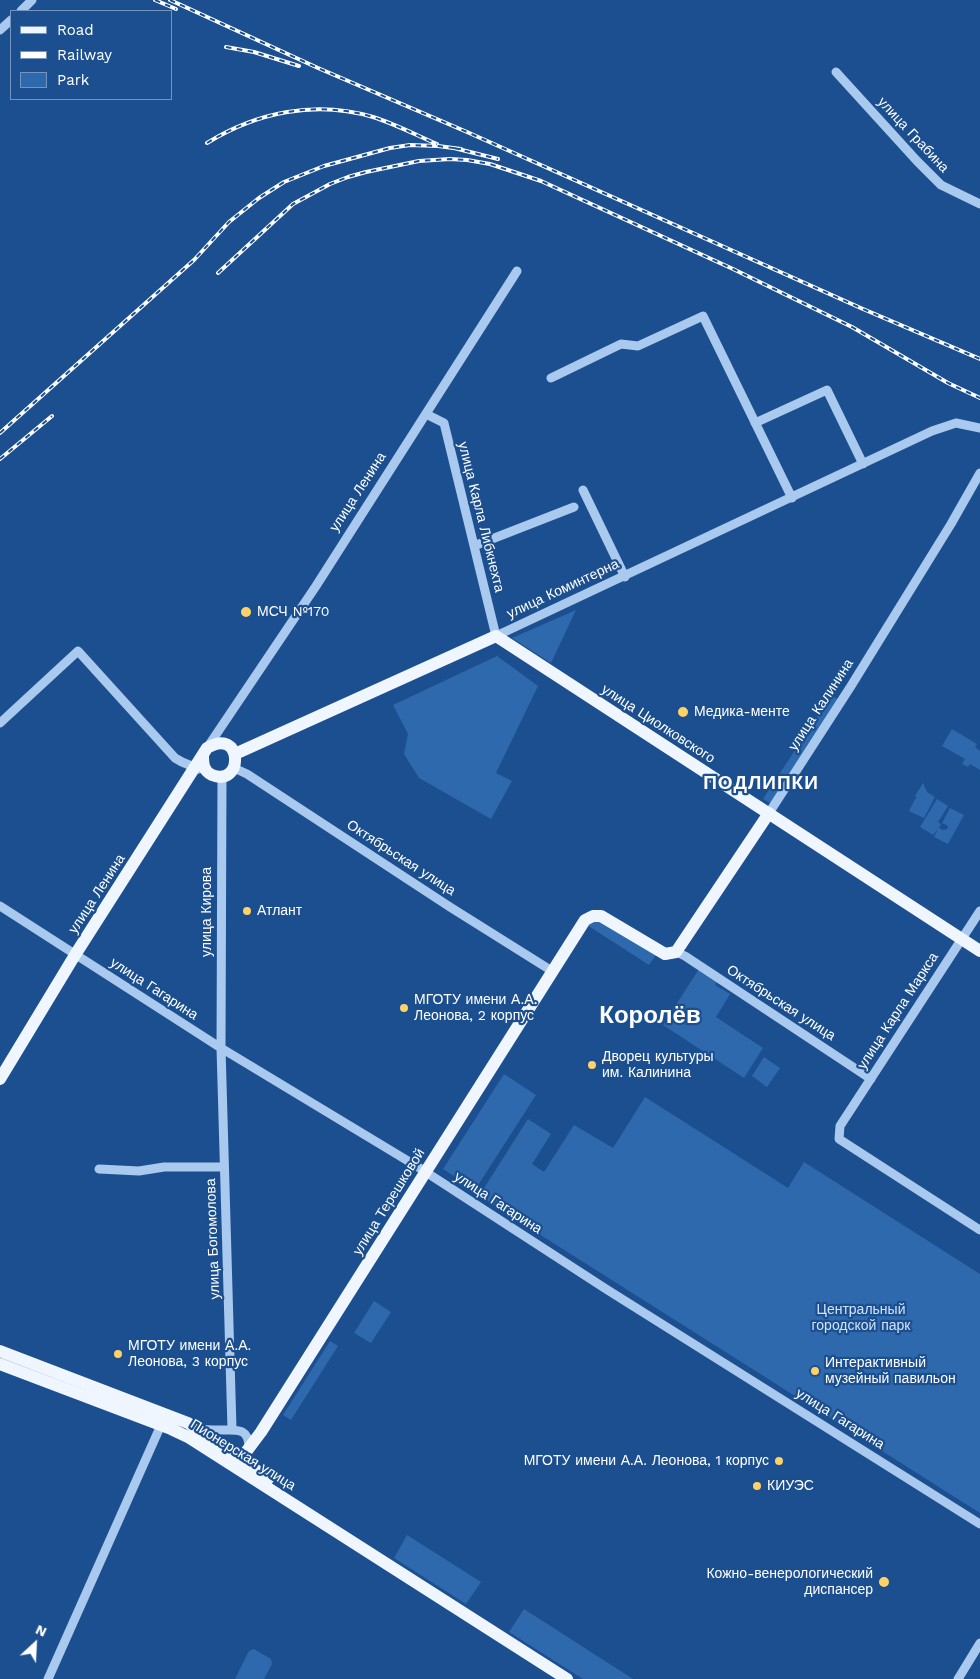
<!DOCTYPE html>
<html>
<head>
<meta charset="utf-8">
<style>
	body { margin:0 }
	#map { position:relative; width:980px; height:1679px; overflow:hidden; background:#1b4f8f; font-family:"Work Sans",sans-serif }
	canvas { display:block }
	.legend { position:absolute; left:10px; top:10px; width:162px; height:90px; box-sizing:border-box; background:#1b4f8f; border:1px solid #7695bc; margin:0; padding:6px 9px; list-style:none; font-size:15px; color:#fff }
	.legend li { display:flex; align-items:center; gap:10px; height:25px }
	.legend b { width:25px; border:1px solid #7695bc }
	.north { position:absolute; left:10px; top:1619px; width:50px; height:50px; -webkit-text-stroke:4px #1b4f8f; paint-order:stroke; rotate:25deg; font-size:14px; font-weight:700; line-height:20px; text-align:center; color:#fff }
	.north::after { content:''; display:block; margin:auto; width:18px; height:22px; background:#fff; clip-path:polygon(50% 0,100% 100%,50% 72%,0 100%) }
</style>
</head>
<body>
<div id="map">
<canvas width="980" height="1679"></canvas>
<ul class="legend">
<li><b style="height:6px;background:#f0f6ff"></b>Road</li>
<li><b style="height:6px;background:#fff"></b>Railway</li>
<li><b style="height:14px;background:#2e69ad"></b>Park</li>
</ul>
<div class="north">N</div>
</div>
<script>
const ctx = document.querySelector('canvas').getContext('2d');
ctx.lineJoin = 'round';
function fill(path, color) {
  ctx.fillStyle = color;
  ctx.fill(path, 'evenodd');
}
function strokePath(path, color, width, dash) {
  ctx.strokeStyle = color;
  ctx.lineWidth = width;
  ctx.lineCap = dash ? 'butt' : 'round';
  ctx.setLineDash(dash || []);
  ctx.stroke(path);
}
function label(font, color, halo, rows, align = 'center') {
  ctx.font = font + ' "Work Sans",sans-serif';
  ctx.lineWidth = 4.5;
  ctx.setLineDash([]);
  ctx.textBaseline = 'middle';
  ctx.strokeStyle = halo;
  ctx.fillStyle = color;
  for (const [text, x, y, turn = 0] of rows) {
    ctx.save();
    ctx.translate(x, y);
    ctx.rotate((+turn || 0) * Math.PI / 180);
    ctx.textAlign = isNaN(turn) ? turn : align;
    if (halo) ctx.strokeText(text, 0, 0);
    ctx.fillText(text, 0, 0);
    ctx.restore();
  }
}
fill(new Path2D(`
	M 576,610 L 551,663 L 512,638 Z
	M 497,656 L 538,686 L 496,773 L 512,781 L 491,819 L 419,778 L 404,754 L 408,734 L 393,705 Z
	M 831,695 L 839,700 L 772,804 L 763,799 Z
	M 952,729 L 977,744 L 975,747 L 980,751 L 980,770 L 970,764 L 968,767 L 962,764 L 965,759 L 942,746 Z
	M 923,783 L 927,792 L 935,797 L 924,818 L 909,811 L 915,799 L 917,798 L 915,796 Z
	M 937,799 L 948,806 L 938,822 L 941,824 L 939,828 L 943,830 L 947,829 L 948,826 L 942,823 L 950,808 L 964,815 L 948,844 L 934,837 L 938,829 L 933,835 L 920,827 Z
	M 596,918 L 658,952 L 649,965 L 587,925 Z
	M 699,969 L 718,981 L 715,985 L 730,994 L 716,1017 L 763,1048 L 744,1078 L 663,1025 Z
	M 764,1057 L 780,1068 L 767,1087 L 752,1076 Z
	M 504,1074 L 536,1095 L 475,1190 L 443,1169 Z
	M 645,1097 L 788,1188 L 804,1162 L 980,1274 L 980,1513 L 479,1196 L 528,1119 L 551,1134 L 532,1164 L 544,1172 L 574,1125 L 613,1148 Z
	M 374,1301 L 391,1312 L 371,1343 L 354,1333 Z
	M 330,1341 L 338,1346 L 291,1420 L 283,1415 Z
	M 407,1535 L 481,1582 L 466,1604 L 394,1558 Z
	M 524,1609 L 633,1679 L 583,1679 L 509,1632 Z
	M 254,1649 L 271,1659 L 272,1664 L 264,1679 L 235,1679 L 249,1651 Z`), '#2e69ad');
strokePath(new Path2D(`
	M 21,11 L 32,0
	M 0,30 L 11,20
	M 836,72 L 917,161 L 941,185 L 980,204
	M 551,378 L 621,344 L 638,346 L 703,316 L 792,498
	M 426,414 L 444,423 L 496,636 L 932,431 L 956,423 L 980,428
	M 755,423 L 827,390 L 863,464
	M 583,490 L 625,577
	M 474,546 L 574,507
	M 0,723 L 78,651 L 175,758 L 182,762 L 199,769
	M 207,748 L 316,586 L 517,271
	M 234,768 L 247,774 L 450,907 L 552,971
	M 222,776 L 221,1048 L 232,1429
	M 769,813 L 851,686 L 951,524 L 980,473
	M 0,906 L 221,1048 L 418,1167 L 606,1289 L 980,1524
	M 980,911 L 840,1126 L 839,1139 L 980,1230
	M 676,952 L 685,956 L 871,1079
	M 99,1169 L 139,1171 L 164,1167 L 224,1167
	M 199,1429 C 206,1430 213,1430 220,1430 C 236,1430 249,1427 249,1448
	M 48,1679 L 161,1425
	M 958,1679 L 980,1643`), '#a9c9ee', 9);
strokePath(new Path2D(`
	M 235,754 L 496,636 L 980,951
	M 0,1079 L 75,955 L 207,748 C 243,726 244,788 212,775 C 203,771 203,763 203,755
	M 0,1351 L 188,1423 L 228,1449 L 268,1479
	M 0,1364 L 171,1429 L 188,1437 L 567,1679
	M 227,1462 L 243,1456 L 261,1432 L 585,920 L 593,916 L 601,916 L 665,954 L 676,952 L 769,813`), '#f0f6ff', 12);
const rail = new Path2D(`
	M 155,0 L 176,9
	M 170,0 L 318,68 L 467,132 L 863,309 L 980,359
	M 226,47 L 254,52 L 299,66
	M 207,143 C 257,112 316,100 373,117 C 395,124 416,135 437,144
	M 454,148 L 498,159
	M 218,273 L 293,204 L 330,184 L 348,177 L 366,172 L 419,161 L 450,159 L 467,160 L 490,164 L 541,181 L 733,269 L 852,327 L 948,383 L 980,398
	M 0,433 L 194,260 L 229,222 L 259,198 L 284,182 L 324,166 L 390,148 L 410,145 L 438,146 L 461,149
	M 0,459 L 52,416`);
strokePath(rail, '#fff', 4);
strokePath(rail, '#1b4f8f', 2, [5.5]);
for (const [x, y, r, color] of [
	[246,612,6,"#ffd166"],
	[683,712,6,"#ffd166"],
	[247,911,5,"#ffd166"],
	[404,1008,5,"#ffd166"],
	[592,1065,5,"#ffd166"],
	[118,1354,5,"#ffd166"],
	[815,1371,5,"#ffd166"],
	[779,1461,5,"#ffd166"],
	[757,1486,5,"#ffd166"],
	[884,1582,6,"#ffd166"]
]) {
  const dot = new Path2D();
  dot.arc(x, y, r, 0, 2 * Math.PI);
  ctx.fillStyle = color;
  ctx.fill(dot);
  strokePath(dot, '#1b4f8f', 2);
}
label('14px', '#fff', '#1b4f8f', [
	["улица Грабина",913,135,47],
	["улица Ленина",358,492,-57],
	["улица Карла Либкнехта",481,517,76],
	["улица Коминтерна",563,589,-25],
	["улица Калинина",821,705,-57],
	["улица Циолковского",658,724,33],
	["Октябрьская улица",401,858,33],
	["улица Ленина",97,894,-57],
	["улица Кирова",207,912,-90],
	["улица Гагарина",154,989,33],
	["Октябрьская улица",781,1003,33],
	["улица Карла Маркса",898,1011,-57],
	["улица Терешковой",389,1202,-58],
	["улица Гагарина",498,1203,33],
	["улица Богомолова",213,1239,-92],
	["улица Гагарина",840,1419,32],
	["Пионерская улица",243,1455,32]
]);
label('14px', '#fff', '#1b4f8f', [
	["МСЧ №170",257,612],
	["Медика-менте",694,712],
	["Атлант",257,911],
	["МГОТУ имени А.А.",414,1000],
	["Леонова, 2 корпус",414,1016],
	["Дворец культуры",602,1057],
	["им. Калинина",602,1073],
	["МГОТУ имени А.А.",128,1346],
	["Леонова, 3 корпус",128,1362],
	["Интерактивный",825,1363],
	["музейный павильон",825,1379],
	["МГОТУ имени А.А. Леонова, 1 корпус",769,1461,"right"],
	["КИУЭС",767,1486],
	["Кожно-венерологический",873,1574,"right"],
	["диспансер",873,1590,"right"]
], 'left');
label('14px', '#cfe3fa', '#1b4f8f', [
	["Центральный",861,1310],
	["городской парк",861,1326]
]);
ctx.letterSpacing = '1px';
label('bold 19px', '#fff', '#1b4f8f', [
	["ПОДЛИПКИ",761,783]
]);
ctx.letterSpacing = '0px';
label('bold 24px', '#fff', '#1b4f8f', [
	["Королёв",650,1016]
]);
</script>
</body>
</html>
